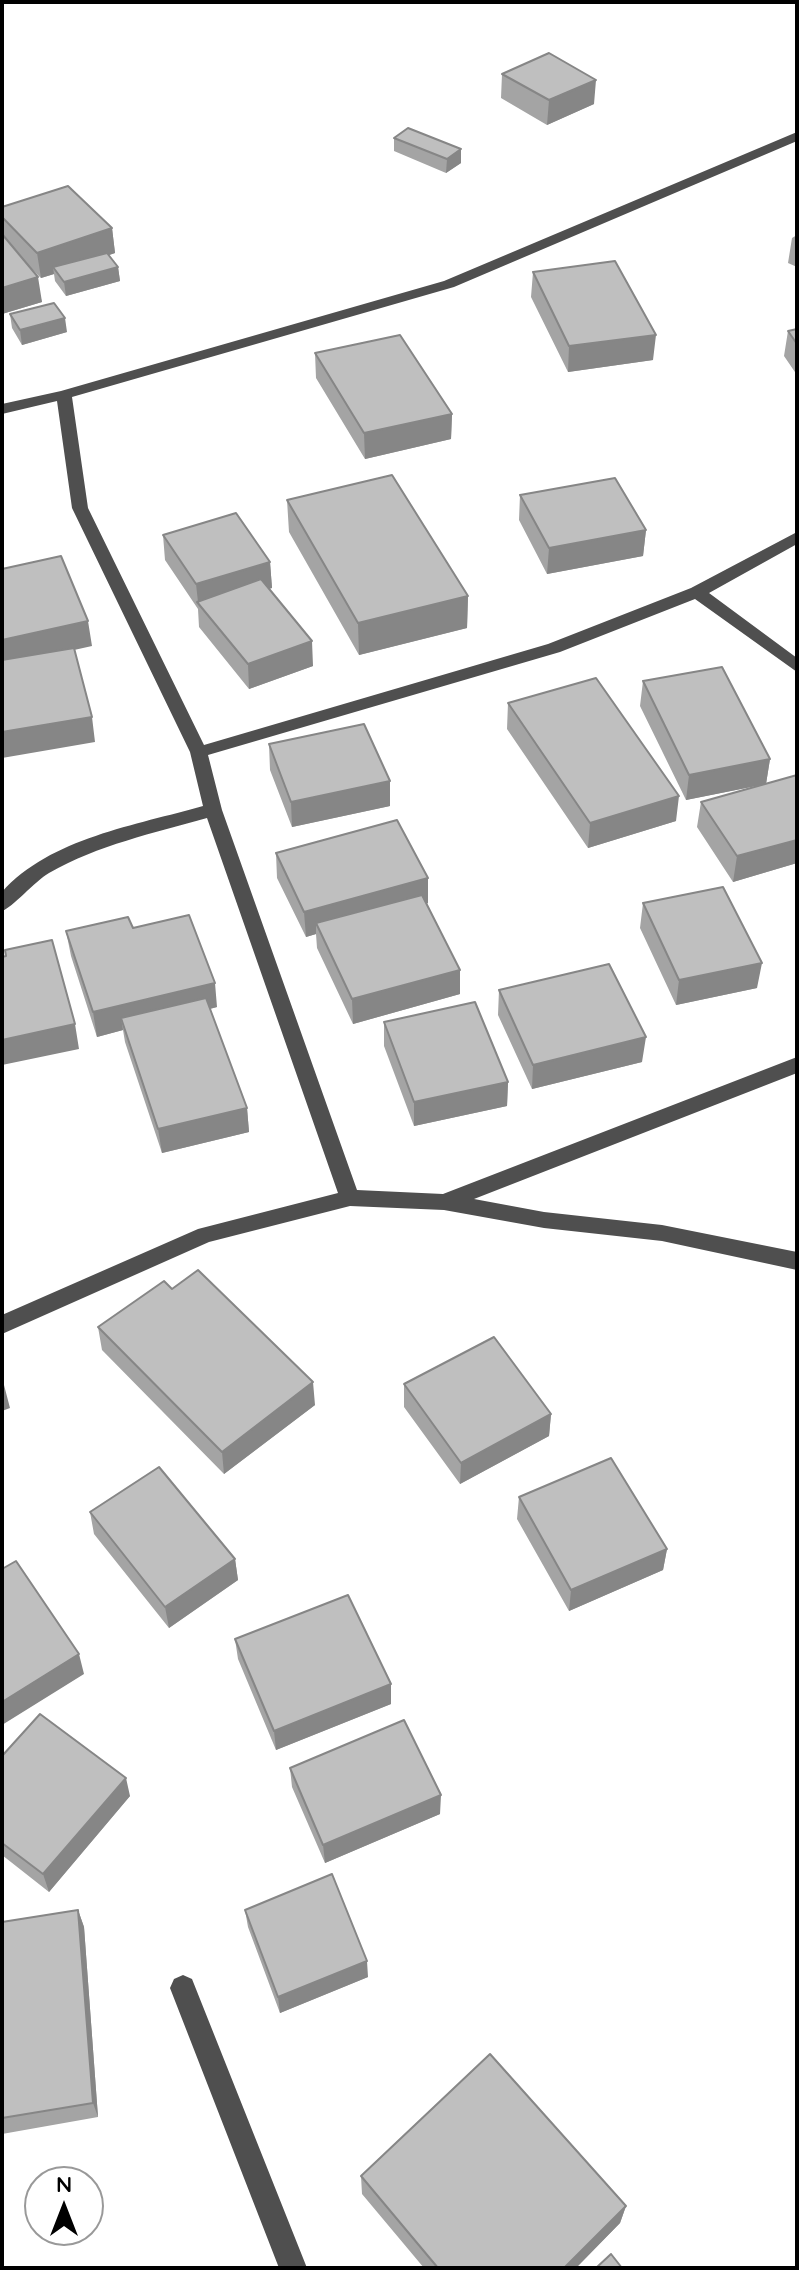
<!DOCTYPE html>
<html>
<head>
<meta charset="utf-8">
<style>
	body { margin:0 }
	#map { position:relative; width:799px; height:2270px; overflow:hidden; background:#fff; font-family:Quicksand,sans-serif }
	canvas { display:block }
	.frame { position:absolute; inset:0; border:4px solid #000; pointer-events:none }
	.north { position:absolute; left:24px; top:2166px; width:80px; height:80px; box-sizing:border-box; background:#fff; border:2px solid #999; border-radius:50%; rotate:0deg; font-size:22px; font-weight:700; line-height:32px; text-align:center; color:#000 }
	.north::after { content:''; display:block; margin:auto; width:28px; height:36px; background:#000; clip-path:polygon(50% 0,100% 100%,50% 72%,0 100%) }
</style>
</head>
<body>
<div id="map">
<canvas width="799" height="2270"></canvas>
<div class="frame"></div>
<div class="north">N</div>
</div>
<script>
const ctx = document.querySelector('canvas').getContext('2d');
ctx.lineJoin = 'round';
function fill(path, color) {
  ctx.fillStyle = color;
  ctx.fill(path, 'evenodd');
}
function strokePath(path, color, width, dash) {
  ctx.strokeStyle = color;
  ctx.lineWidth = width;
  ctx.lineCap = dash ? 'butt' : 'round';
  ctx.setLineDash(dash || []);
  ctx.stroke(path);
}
fill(new Path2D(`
	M 797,132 L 797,141 L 454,287 L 72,397 L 88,508 L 204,745 L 548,644 L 691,588 L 797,532 L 797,544 L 709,593 L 797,658 L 797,672 L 695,599 L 560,652 L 208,755 L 222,810 L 357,1190 L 443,1194 L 797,1057 L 797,1073 L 474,1199 L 544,1212 L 662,1225 L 797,1252 L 797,1270 L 662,1241 L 544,1228 L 444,1210 L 350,1206 L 209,1242 L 2,1334 L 2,1315 L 198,1229 L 338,1193 L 207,818 C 154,833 98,845 49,873 C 35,881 12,908 2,911 L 2,892 C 50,838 137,825 203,806 L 190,752 L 72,508 L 57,401 L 2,414 L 2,404 L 61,391 L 444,281 Z
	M 183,1975 L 192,1979 L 307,2268 L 279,2268 L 170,1988 L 174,1979 Z`), '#4f4f4f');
fill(new Path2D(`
	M 502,74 L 594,104 L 547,125 L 501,98 Z
	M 394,138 L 461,149 L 461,163 L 446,173 L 394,151 Z
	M 2,207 L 112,228 L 115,253 L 109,255 L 118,267 L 120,281 L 66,296 L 55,281 L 54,274 L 41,278 L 31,268 L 42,302 L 2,314 Z
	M 797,235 L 797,267 L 788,263 L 792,238 Z
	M 533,272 L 653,360 L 568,372 L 531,297 Z
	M 10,314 L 67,332 L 22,345 L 12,328 Z
	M 797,329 L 797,375 L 784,356 L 788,331 Z
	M 315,353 L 452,414 L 451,439 L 365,459 L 316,378 Z
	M 520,495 L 646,530 L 643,556 L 547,574 L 519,520 Z
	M 287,500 L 468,596 L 467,628 L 359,655 L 289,532 Z
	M 163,535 L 270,562 L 272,588 L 268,589 L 313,666 L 249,689 L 199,627 L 198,609 L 165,560 Z
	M 643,681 L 770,759 L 766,784 L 797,775 L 797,863 L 733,882 L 697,827 L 701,802 L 761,785 L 686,800 L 640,706 Z
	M 508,703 L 676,821 L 588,848 L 507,729 Z
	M 269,744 L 390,806 L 292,827 L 270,770 Z
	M 276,853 L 428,903 L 426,904 L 460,994 L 353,1024 L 317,948 L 316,934 L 306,937 L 277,878 Z
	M 643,903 L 757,988 L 676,1005 L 640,928 Z
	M 133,928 L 217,1007 L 210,1009 L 247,1108 L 249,1132 L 162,1153 L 125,1042 L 123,1030 L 97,1037 L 71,956 L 66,931 Z
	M 499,990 L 642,1062 L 532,1089 L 498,1015 Z
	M 384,1022 L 508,1082 L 507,1106 L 414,1126 L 384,1046 Z
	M 172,1289 L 315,1405 L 224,1474 L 102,1350 L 98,1327 Z
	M 404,1384 L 551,1414 L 549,1436 L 460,1484 L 404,1407 Z
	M 519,1497 L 667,1549 L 663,1570 L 569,1611 L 517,1519 Z
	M 90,1512 L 235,1559 L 238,1580 L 169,1628 L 94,1534 Z
	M 235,1639 L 391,1704 L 276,1750 L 238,1659 Z
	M 2,1756 L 130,1796 L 49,1892 L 2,1855 Z
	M 290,1768 L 440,1814 L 325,1863 L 292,1787 Z
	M 78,1910 L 84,1927 L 98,2117 L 2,2134 L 2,1922 Z
	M 245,1910 L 368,1977 L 280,2013 L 248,1927 Z
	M 361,2176 L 626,2206 L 620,2223 L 576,2268 L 424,2268 L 362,2194 Z`), '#a4a4a4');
fill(new Path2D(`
	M 596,80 L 594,104 L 547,125 L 549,100 Z
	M 461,149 L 461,163 L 446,173 L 447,159 Z
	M 112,228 L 115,253 L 57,273 L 53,267 L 54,274 L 41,278 L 37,253 Z
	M 118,267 L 120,281 L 66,296 L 64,282 Z
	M 38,277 L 42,302 L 2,314 L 2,288 Z
	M 65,318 L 67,332 L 22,345 L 20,330 Z
	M 656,335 L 653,360 L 568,372 L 569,346 Z
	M 452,414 L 451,439 L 365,459 L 364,433 Z
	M 646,530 L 643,556 L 547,574 L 549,548 Z
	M 270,562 L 272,588 L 203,608 L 198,602 L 196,584 Z
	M 468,596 L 467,628 L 359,655 L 358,623 Z
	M 88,621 L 92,646 L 2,666 L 2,640 Z
	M 312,641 L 313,666 L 249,689 L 248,664 Z
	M 92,717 L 95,742 L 2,758 L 2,732 Z
	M 770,759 L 766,784 L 686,800 L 689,775 Z
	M 390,781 L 390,806 L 292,827 L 291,802 Z
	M 679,796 L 676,821 L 588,848 L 590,823 Z
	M 797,840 L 797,863 L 733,882 L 737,856 Z
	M 428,878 L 428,903 L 321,933 L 316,923 L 316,934 L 306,937 L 304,912 Z
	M 762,963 L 757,988 L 676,1005 L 679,980 Z
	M 460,970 L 460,994 L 353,1024 L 352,999 Z
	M 215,983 L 217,1007 L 125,1030 L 121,1018 L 123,1030 L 97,1037 L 93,1012 Z
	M 75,1024 L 79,1049 L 2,1065 L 2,1040 Z
	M 646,1037 L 642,1062 L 532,1089 L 533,1065 Z
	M 508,1082 L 507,1106 L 414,1126 L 414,1102 Z
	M 247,1108 L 249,1132 L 162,1153 L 158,1129 Z
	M 313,1382 L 315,1405 L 224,1474 L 222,1452 Z
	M 4,1385 L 10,1408 L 2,1411 L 2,1386 Z
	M 551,1414 L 549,1436 L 460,1484 L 461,1463 Z
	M 667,1549 L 663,1570 L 569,1611 L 571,1590 Z
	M 235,1559 L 238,1580 L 169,1628 L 165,1607 Z
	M 79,1654 L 84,1674 L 2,1725 L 2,1702 Z
	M 391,1684 L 391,1704 L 276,1750 L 274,1731 Z
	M 126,1778 L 130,1796 L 49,1892 L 43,1874 Z
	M 441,1795 L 440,1814 L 325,1863 L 323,1845 Z
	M 78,1910 L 84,1927 L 98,2117 L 93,2103 Z
	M 367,1961 L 368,1977 L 280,2013 L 278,1997 Z
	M 626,2206 L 620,2223 L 576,2268 L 564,2268 Z`), '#868686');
const building = new Path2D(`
	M 549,53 L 596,80 L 549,100 L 502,74 Z
	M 408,128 L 461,149 L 447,159 L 394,138 Z
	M 68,186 L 112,228 L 37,253 L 2,217 L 2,207 Z
	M 2,234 L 38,277 L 2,288 Z
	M 107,253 L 118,267 L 64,282 L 53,267 Z
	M 615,261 L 656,335 L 569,346 L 533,272 Z
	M 54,303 L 65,318 L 20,330 L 10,314 Z
	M 797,329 L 797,344 L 788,331 Z
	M 400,335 L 452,414 L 364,433 L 315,353 Z
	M 392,475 L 468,596 L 358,623 L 287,500 Z
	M 615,478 L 646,530 L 549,548 L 520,495 Z
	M 236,513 L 270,562 L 196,584 L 163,535 Z
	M 61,556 L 88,621 L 2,640 L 2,569 Z
	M 261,579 L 312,641 L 248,664 L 197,602 Z
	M 74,648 L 92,717 L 2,732 L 2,660 Z
	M 722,667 L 770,759 L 689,775 L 643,681 Z
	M 596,678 L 679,796 L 590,823 L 508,703 Z
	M 364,724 L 390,781 L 291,802 L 269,744 Z
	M 797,775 L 797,840 L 737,856 L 701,802 Z
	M 397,820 L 428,878 L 304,912 L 276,853 Z
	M 723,887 L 762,963 L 679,980 L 643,903 Z
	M 422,895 L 460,970 L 352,999 L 316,923 Z
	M 189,915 L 215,983 L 93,1012 L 66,931 L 128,917 L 133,928 Z
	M 52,940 L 75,1024 L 2,1040 L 2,957 L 6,956 L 5,950 Z
	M 609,964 L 646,1037 L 533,1065 L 499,990 Z
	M 206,998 L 247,1108 L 158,1129 L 121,1018 Z
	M 475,1002 L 508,1082 L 414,1102 L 384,1022 Z
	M 198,1270 L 313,1382 L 222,1452 L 98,1327 L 164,1281 L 172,1289 Z
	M 494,1337 L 551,1414 L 461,1463 L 404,1384 Z
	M 611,1458 L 667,1549 L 571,1590 L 519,1497 Z
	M 159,1467 L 235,1559 L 165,1607 L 90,1512 Z
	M 16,1561 L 79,1654 L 2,1702 L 2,1569 Z
	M 348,1595 L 391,1684 L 274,1731 L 235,1639 Z
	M 40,1714 L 126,1778 L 43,1874 L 2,1843 L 2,1756 Z
	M 404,1720 L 441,1795 L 323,1845 L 290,1768 Z
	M 332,1874 L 367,1961 L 278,1997 L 245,1910 Z
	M 78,1910 L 93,2103 L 2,2118 L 2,1922 Z
	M 490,2054 L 626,2206 L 564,2268 L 438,2268 L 361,2176 Z
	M 611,2254 L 622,2268 L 596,2268 Z`);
fill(building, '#bfbfbf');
strokePath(building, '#868686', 2);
</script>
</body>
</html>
